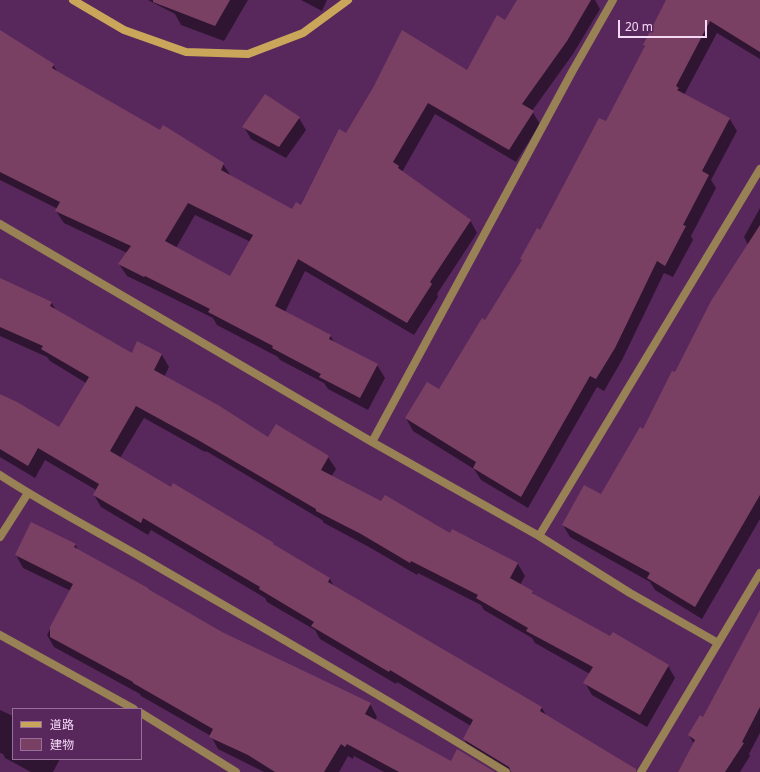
<!DOCTYPE html>
<html>
<head>
<meta charset="utf-8">
<style>
	body { margin:0 }
	#map { position:relative; width:760px; height:772px; overflow:hidden; background:#58285d; font-family:"Noto Sans","Noto Sans JP",sans-serif }
	canvas { display:block }
	.legend { position:absolute; left:12px; top:708px; width:130px; height:52px; box-sizing:border-box; background:#58285d; border:1px solid #976e9a; margin:0; padding:5px 7px; list-style:none; font-size:12px; color:#f5d7f6 }
	.legend li { display:flex; align-items:center; gap:8px; height:20px }
	.legend b { width:20px; border:1px solid #976e9a }
	.scale { position:absolute; left:618px; top:20px; width:89px; height:18px; box-sizing:border-box; border:2px solid #f5d7f6; border-top:0; padding-left:5px; font-size:12px; line-height:14px; white-space:nowrap; color:#f5d7f6; -webkit-text-stroke:3px #58285d; paint-order:stroke }
</style>
</head>
<body>
<div id="map">
<canvas width="760" height="772"></canvas>
<ul class="legend">
<li><b style="height:5px;background:#caa65b"></b>道路</li>
<li><b style="height:11px;background:#7a4063"></b>建物</li>
</ul>
<div class="scale">20 m</div>
</div>
<script>
const ctx = document.querySelector('canvas').getContext('2d');
ctx.lineJoin = 'round';
function fill(path, color) {
  ctx.fillStyle = color;
  ctx.fill(path, 'evenodd');
}
function strokePath(path, color, width, dash) {
  ctx.strokeStyle = color;
  ctx.lineWidth = width;
  ctx.lineCap = dash ? 'butt' : 'round';
  ctx.setLineDash(dash || []);
  ctx.stroke(path);
}
fill(new Path2D(`
	M 148,0 L 248,0 L 224,41 L 181,25 L 175,14 Z
	M 301,0 L 327,0 L 322,11 Z
	M 518,0 L 595,0 L 600,9 L 573,54 L 532,111 L 540,124 L 516,162 L 435,114 L 402,172 L 470,220 L 477,233 L 437,294 L 438,297 L 414,335 L 305,271 L 285,312 L 330,335 L 334,342 L 377,365 L 385,378 L 368,410 L 328,389 L 324,383 L 280,360 L 278,357 L 217,325 L 213,318 L 152,288 L 127,276 L 119,264 L 127,253 L 64,223 L 56,211 L 58,209 L 0,180 L 0,36 L 53,65 L 57,71 L 160,131 L 223,164 L 231,176 L 293,211 L 301,207 L 346,135 L 467,71 L 505,22 ZM 195,215 L 251,242 L 230,277 L 176,248 Z
	M 670,0 L 760,0 L 760,59 L 717,33 L 684,95 L 729,118 L 737,131 L 711,180 L 716,188 L 691,236 L 693,240 L 673,277 L 664,273 L 622,360 L 604,391 L 597,387 L 528,508 L 481,480 L 474,469 L 413,431 L 406,418 L 440,391 L 485,322 L 522,261 L 521,259 L 541,231 L 607,123 L 645,48 L 644,45 Z
	M 299,118 L 306,130 L 286,158 L 251,139 L 244,127 Z
	M 760,208 L 760,519 L 702,619 L 655,590 L 650,582 L 570,537 L 563,525 L 602,496 L 643,430 L 748,245 L 744,237 Z
	M 0,279 L 51,302 L 56,310 L 132,354 L 138,342 L 162,355 L 169,367 L 164,377 L 268,438 L 328,457 L 336,469 L 331,477 L 381,503 L 450,534 L 452,530 L 518,564 L 525,576 L 520,585 L 532,592 L 535,595 L 611,637 L 668,666 L 675,678 L 647,727 L 592,695 L 585,683 L 590,674 L 535,643 L 532,638 L 484,610 L 481,605 L 418,573 L 417,575 L 369,547 L 324,523 L 322,520 L 206,451 L 205,452 L 144,418 L 120,458 L 171,489 L 273,543 L 275,546 L 330,579 L 334,587 L 542,708 L 547,717 L 623,772 L 504,772 L 471,752 L 464,739 L 471,726 L 397,682 L 396,684 L 320,639 L 315,630 L 267,602 L 265,598 L 151,530 L 148,535 L 101,507 L 94,495 L 96,490 L 45,460 L 35,478 L 0,457 L 0,394 L 59,429 L 86,383 L 50,361 L 47,357 L 0,336 Z
	M 75,544 L 78,550 L 221,632 L 370,704 L 377,717 L 375,720 L 451,762 L 494,772 L 384,772 L 354,756 L 353,759 L 348,756 L 339,772 L 264,772 L 218,749 L 211,736 L 141,696 L 140,694 L 54,647 L 47,635 L 71,591 L 23,568 L 16,555 Z
	M 760,617 L 760,733 L 749,754 L 750,756 L 740,772 L 678,772 L 694,744 L 689,735 L 703,718 Z
	M 0,710 L 13,716 L 13,759 L 60,759 L 53,772 L 31,772 L 5,758 L 3,754 L 0,753 Z`), '#0007');
fill(new Path2D(`
	M 153,0 L 230,0 L 215,26 L 153,2 Z
	M 517,0 L 591,0 L 567,41 L 522,104 L 534,111 L 509,150 L 428,103 L 393,162 L 399,166 L 398,168 L 471,220 L 430,282 L 432,284 L 407,323 L 298,259 L 275,306 L 331,335 L 329,339 L 378,364 L 360,398 L 319,377 L 321,374 L 272,348 L 273,346 L 208,312 L 210,309 L 145,276 L 144,277 L 118,264 L 131,246 L 55,211 L 60,202 L 0,172 L 0,30 L 54,64 L 52,68 L 160,130 L 163,125 L 224,163 L 221,170 L 292,209 L 296,202 L 301,205 L 339,129 L 346,133 L 374,86 L 402,30 L 467,70 L 497,15 L 505,20 ZM 188,203 L 253,235 L 230,276 L 165,241 Z
	M 666,0 L 760,0 L 760,52 L 710,21 L 676,86 L 679,88 L 677,90 L 730,118 L 702,171 L 709,175 L 683,225 L 686,226 L 665,266 L 657,261 L 615,348 L 596,379 L 590,376 L 521,497 L 473,468 L 476,462 L 405,418 L 427,382 L 439,389 L 482,318 L 485,320 L 522,260 L 520,259 L 537,228 L 540,230 L 599,118 L 606,121 L 645,46 L 643,45 Z
	M 265,94 L 300,117 L 279,147 L 242,127 Z
	M 760,225 L 760,495 L 695,607 L 647,578 L 650,573 L 562,525 L 584,485 L 601,494 L 640,427 L 643,429 L 672,371 L 675,372 L 711,301 Z
	M 0,278 L 52,302 L 50,306 L 132,353 L 137,341 L 162,354 L 154,370 L 218,405 L 268,437 L 276,424 L 329,456 L 321,470 L 381,501 L 385,495 L 450,533 L 452,529 L 518,563 L 510,578 L 533,591 L 532,593 L 610,636 L 613,632 L 669,665 L 640,715 L 583,683 L 593,667 L 526,631 L 528,628 L 476,598 L 478,595 L 411,561 L 410,563 L 361,534 L 316,511 L 316,509 L 198,440 L 136,406 L 110,451 L 171,487 L 173,483 L 274,543 L 273,544 L 330,578 L 328,582 L 542,707 L 540,711 L 636,769 L 636,772 L 511,772 L 509,767 L 463,739 L 473,720 L 390,670 L 389,672 L 311,626 L 314,622 L 259,589 L 260,587 L 143,518 L 141,523 L 93,495 L 99,484 L 38,448 L 28,466 L 0,449 L 0,394 L 17,402 L 59,427 L 89,377 L 41,349 L 43,346 L 0,327 Z
	M 31,522 L 76,544 L 74,547 L 148,588 L 148,589 L 222,632 L 371,703 L 365,714 L 451,761 L 457,749 L 495,772 L 399,772 L 347,744 L 345,747 L 341,744 L 324,772 L 275,772 L 248,755 L 209,737 L 213,729 L 133,683 L 133,682 L 50,637 L 50,627 L 73,584 L 15,555 Z
	M 760,610 L 760,707 L 742,742 L 744,743 L 725,772 L 678,772 L 695,740 L 688,735 L 700,715 L 703,717 Z`), '#7a4063');
strokePath(new Path2D(`
	M 0,224 L 372,442 L 539,536 L 630,593 L 718,643
	M 372,442 L 572,72 L 613,0
	M 0,475 C 46,505 94,530 141,557 C 263,628 386,698 506,772
	M 539,536 L 760,169
	M 0,537 L 28,493
	M 0,635 L 134,709
	M 141,713 L 236,772
	M 641,772 L 760,573`), '#988154', 8);
strokePath(new Path2D(`
	M 73,0 L 124,30 L 186,52 L 248,54 L 303,33 L 348,0`), '#caa65b', 8);
</script>
</body>
</html>
